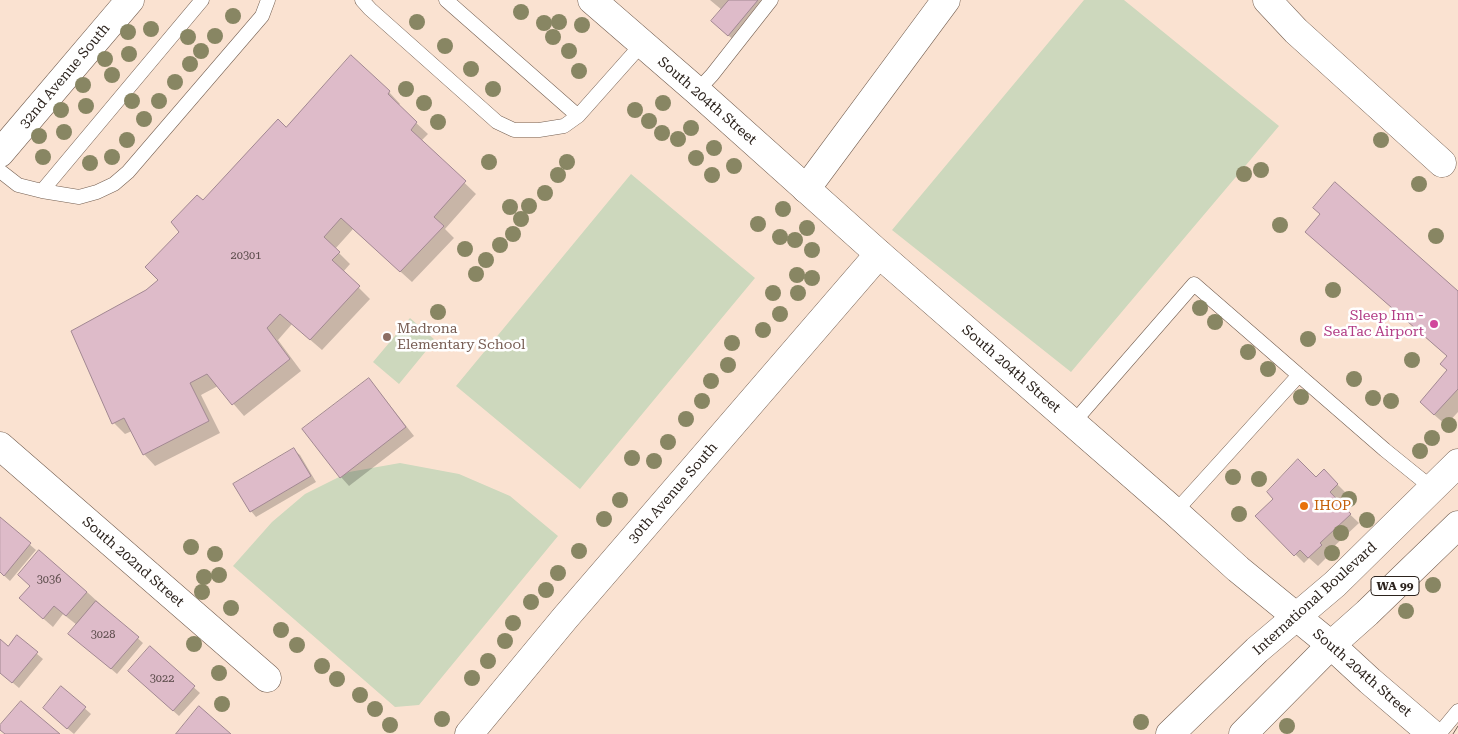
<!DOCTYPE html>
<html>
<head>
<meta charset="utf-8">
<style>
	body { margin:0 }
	canvas { display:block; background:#fae2d1 }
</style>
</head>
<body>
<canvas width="1458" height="734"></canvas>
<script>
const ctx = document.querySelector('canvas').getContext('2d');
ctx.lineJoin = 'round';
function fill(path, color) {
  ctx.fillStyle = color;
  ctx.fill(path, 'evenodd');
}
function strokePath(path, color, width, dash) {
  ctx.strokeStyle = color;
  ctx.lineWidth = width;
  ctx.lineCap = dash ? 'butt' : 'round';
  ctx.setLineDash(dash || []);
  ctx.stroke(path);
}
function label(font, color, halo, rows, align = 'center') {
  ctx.font = font + ' "Roboto Serif",serif';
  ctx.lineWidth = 5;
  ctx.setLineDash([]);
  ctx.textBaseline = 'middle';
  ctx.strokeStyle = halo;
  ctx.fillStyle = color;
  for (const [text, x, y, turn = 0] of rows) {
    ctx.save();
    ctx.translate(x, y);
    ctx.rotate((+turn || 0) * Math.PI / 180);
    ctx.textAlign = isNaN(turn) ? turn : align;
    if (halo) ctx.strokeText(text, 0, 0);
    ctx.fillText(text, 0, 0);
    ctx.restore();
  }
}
fill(new Path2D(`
	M 1084,0 L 1124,0 L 1279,126 L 1071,372 L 892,230 Z
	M 631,174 L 755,278 L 580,489 L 456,386 Z
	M 410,318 L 435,340 L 399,384 L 373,362 Z
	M 400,463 L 459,474 L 510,496 L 558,536 L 419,705 L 395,707 L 233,566 L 272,522 L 305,494 L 349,472 Z`), '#cdd8bd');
fill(new Path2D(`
	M 710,0 L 769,0 L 735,41 L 718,27 L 722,10 Z
	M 389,92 L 400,104 L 398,106 L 428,134 L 421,141 L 476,194 L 445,229 L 454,238 L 412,282 L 353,229 L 335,249 L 350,264 L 343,272 L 370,299 L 322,350 L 292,324 L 278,340 L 301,371 L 244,416 L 218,386 L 201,395 L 220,433 L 155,466 L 144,454 L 132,431 L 125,434 L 114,423 L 146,291 L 160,280 L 180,232 L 203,202 L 286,129 Z
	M 1318,243 L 1458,292 L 1458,412 L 1446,425 L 1432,413 L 1449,371 L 1448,357 Z
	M 368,380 L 377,389 L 414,436 L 349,486 L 341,477 Z
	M 294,450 L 300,455 L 316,482 L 256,517 L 251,511 Z
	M 1324,471 L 1346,493 L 1337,502 L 1359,523 L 1328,552 L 1330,554 L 1318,566 L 1309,558 L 1304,563 L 1257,516 L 1316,479 Z
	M 0,519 L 36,550 L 10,581 L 0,572 Z
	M 87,592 L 143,643 L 117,674 L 76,639 L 77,625 L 63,614 L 53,627 L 30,607 Z
	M 17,637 L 43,659 L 19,688 L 0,672 L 0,641 L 8,648 Z
	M 150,648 L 200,693 L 179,716 L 135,677 Z
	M 62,688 L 91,714 L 74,734 L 50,714 Z`), '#0003');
const building = new Path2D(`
	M 729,0 L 758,0 L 728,36 L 711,21 Z
	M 351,55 L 390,91 L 388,94 L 417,122 L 411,130 L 466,181 L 434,217 L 444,226 L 400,272 L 341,218 L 324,237 L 340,252 L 332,260 L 360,286 L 310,340 L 280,314 L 267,328 L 290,359 L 232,405 L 207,374 L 190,383 L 209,421 L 143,455 L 124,418 L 112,424 L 71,331 L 146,290 L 158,280 L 145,267 L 179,232 L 171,222 L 197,195 L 203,200 L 278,119 L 286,127 Z
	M 1335,182 L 1458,291 L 1458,389 L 1434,415 L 1420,402 L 1447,370 L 1440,364 L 1447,356 L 1305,232 L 1320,214 L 1313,208 Z
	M 369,378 L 406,427 L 340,478 L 302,429 Z
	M 294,448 L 311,476 L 250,512 L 233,484 Z
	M 1298,459 L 1316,477 L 1324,469 L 1338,484 L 1330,492 L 1351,514 L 1320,543 L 1322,545 L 1308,558 L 1300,550 L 1294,556 L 1255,516 L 1273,499 L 1267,492 Z
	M 0,517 L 31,543 L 4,576 L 0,572 Z
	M 39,550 L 87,592 L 66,616 L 54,606 L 43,619 L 19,598 L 30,586 L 18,575 Z
	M 96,601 L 139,637 L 111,669 L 68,634 Z
	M 17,635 L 38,652 L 12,683 L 0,673 L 0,639 L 8,646 Z
	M 150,646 L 195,686 L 173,711 L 128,671 Z
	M 61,686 L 86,707 L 67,729 L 43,708 Z
	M 21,701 L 60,734 L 5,734 L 0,730 L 0,725 Z
	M 199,706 L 231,734 L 176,734 Z`);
fill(building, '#debbc9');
strokePath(building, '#a28892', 1);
const lane = new Path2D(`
	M 362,0 L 370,9 L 497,122 L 514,130 L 539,130 L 564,126 L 578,116 L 642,44
	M 446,0 L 578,116
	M 697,91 L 712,75 L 771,0
	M 0,171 L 18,185 L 42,191 L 79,197 L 97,192 L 114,184 L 128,172 L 262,16 L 268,0
	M 42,191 L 202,0
	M 1073,423 L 1194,284 L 1385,450 L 1432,488
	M 1175,512 L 1299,375
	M 1439,734 L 1458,711`);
const street = new Path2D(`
	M 1267,0 L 1296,31 L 1442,163
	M 806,189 L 946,0
	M 0,446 L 267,678
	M 1331,645 L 1370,681 L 1432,734
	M 469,734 L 565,618 L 879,254`);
const secondary = new Path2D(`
	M 592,0 L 697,91 L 879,254 L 1175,512 L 1238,569 L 1331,645
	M 0,153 L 130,0`);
const primary = new Path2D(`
	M 1170,734 L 1257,650 L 1335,584 L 1458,463
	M 1243,734 L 1331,645 L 1367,613 L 1458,525`);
strokePath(lane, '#745f51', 15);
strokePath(street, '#745f51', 29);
strokePath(secondary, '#745f51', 29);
strokePath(primary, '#745f51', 29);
strokePath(lane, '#fff', 14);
strokePath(street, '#fff', 28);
strokePath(secondary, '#fff', 28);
strokePath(primary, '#fff', 28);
strokePath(new Path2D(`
	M 1453,734 L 1458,726`), '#74655c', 1);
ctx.fillStyle = '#888663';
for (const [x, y] of [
	[521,12],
	[233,16],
	[417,22],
	[559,22],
	[544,23],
	[582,25],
	[151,29],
	[128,32],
	[215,36],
	[188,37],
	[553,37],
	[445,46],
	[201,51],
	[569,51],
	[129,54],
	[105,59],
	[190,64],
	[471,69],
	[579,71],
	[112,75],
	[175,82],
	[83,85],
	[406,89],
	[493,89],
	[132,101],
	[159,101],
	[424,103],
	[663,103],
	[86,106],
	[61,110],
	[635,110],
	[144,119],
	[649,121],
	[438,122],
	[691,128],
	[64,132],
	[662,133],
	[39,136],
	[678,139],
	[127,140],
	[1381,140],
	[714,148],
	[43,157],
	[112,157],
	[696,158],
	[489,162],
	[567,162],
	[90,163],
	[734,166],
	[1261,170],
	[1244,174],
	[558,175],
	[712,175],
	[1419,184],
	[545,193],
	[529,206],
	[510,207],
	[783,209],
	[521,219],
	[758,224],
	[1280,225],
	[807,228],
	[513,234],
	[1436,236],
	[780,237],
	[795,240],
	[500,245],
	[465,249],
	[812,250],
	[486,260],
	[476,274],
	[797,275],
	[812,278],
	[1333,290],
	[773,293],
	[798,293],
	[1200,308],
	[438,312],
	[780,314],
	[1215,322],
	[763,330],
	[1308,339],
	[732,343],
	[1248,352],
	[1412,360],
	[728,365],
	[1268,369],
	[1354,379],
	[711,381],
	[1301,397],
	[1373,398],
	[702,401],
	[1391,401],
	[686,419],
	[1449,425],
	[1432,438],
	[668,442],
	[1420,451],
	[632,458],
	[654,461],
	[1233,477],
	[1259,479],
	[1349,499],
	[620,500],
	[1239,514],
	[604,519],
	[1367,520],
	[1341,533],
	[191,547],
	[579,551],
	[1332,553],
	[215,554],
	[558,573],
	[219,575],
	[204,577],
	[1433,585],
	[546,590],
	[202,592],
	[531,602],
	[231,608],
	[1406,611],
	[513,623],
	[281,630],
	[505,641],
	[194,644],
	[297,645],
	[488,661],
	[322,666],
	[219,673],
	[472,678],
	[337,679],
	[360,695],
	[222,704],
	[375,709],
	[442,719],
	[1141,722],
	[390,725],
	[1287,726]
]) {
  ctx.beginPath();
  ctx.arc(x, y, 8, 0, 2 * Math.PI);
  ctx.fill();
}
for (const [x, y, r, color] of [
	[1434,324,5,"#d1479c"],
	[387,337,5,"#8d6e63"],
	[1304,506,5,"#e8710a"]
]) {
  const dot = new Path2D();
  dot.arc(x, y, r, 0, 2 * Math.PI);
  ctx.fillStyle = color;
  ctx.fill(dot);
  strokePath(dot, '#fff', 2);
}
label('11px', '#584948', null, [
	["20301",246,256],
	["3036",49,580],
	["3028",103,635],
	["3022",162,679]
]);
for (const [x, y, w] of [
	[1395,586,48]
]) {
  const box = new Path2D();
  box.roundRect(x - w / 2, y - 9.5, w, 19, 4);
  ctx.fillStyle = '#fff';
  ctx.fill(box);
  strokePath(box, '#2c231d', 1);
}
label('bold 12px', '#2c231d', null, [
	["WA 99",1395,586]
]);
label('14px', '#2c231d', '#fff', [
	["32nd Avenue South",65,76,-50],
	["South 204th Street",707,101,41],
	["South 204th Street",1011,369,41],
	["30th Avenue South",673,493,-49],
	["South 202nd Street",133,562,41],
	["International Boulevard",1315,599,-42],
	["South 204th Street",1362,673,41]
]);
label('14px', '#b23c85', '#fff', [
	["Sleep Inn -",1424,316],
	["SeaTac Airport",1424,332]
], 'right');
label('14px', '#785e54', '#fff', [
	["Madrona",397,329],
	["Elementary School",397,345]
], 'left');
label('14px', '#c56008', '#fff', [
	["IHOP",1314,506]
], 'left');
</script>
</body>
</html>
